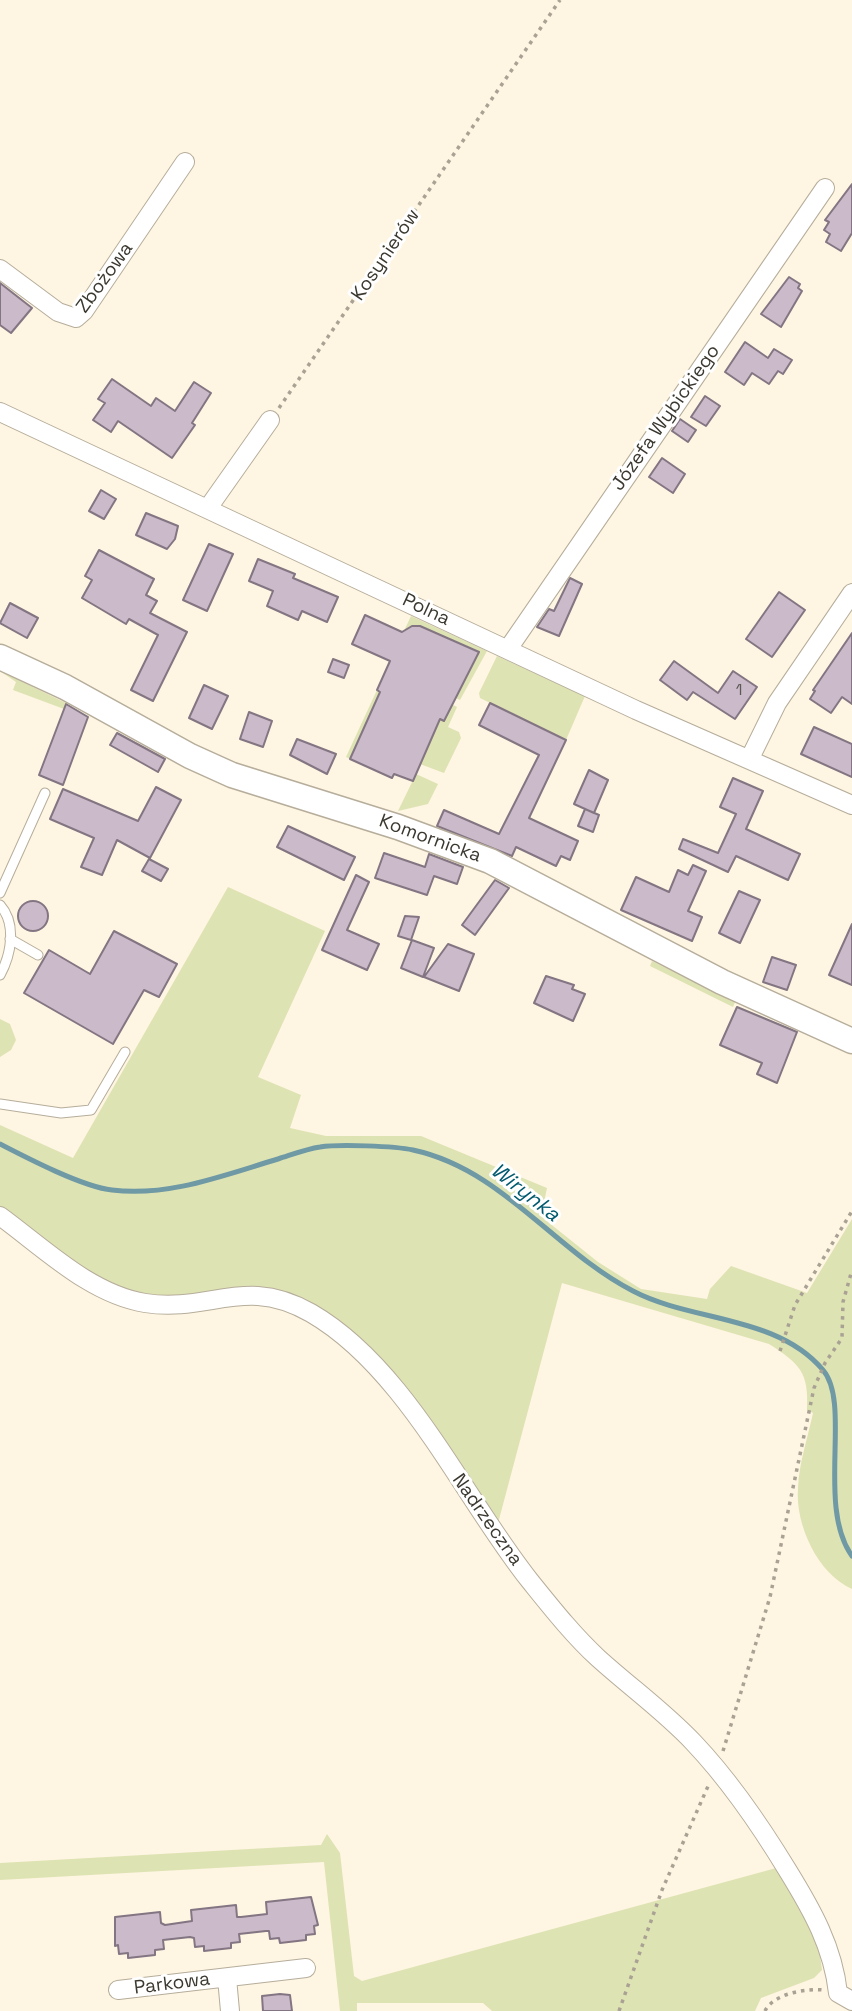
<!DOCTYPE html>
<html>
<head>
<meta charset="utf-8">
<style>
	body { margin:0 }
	canvas { display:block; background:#fef5e2 }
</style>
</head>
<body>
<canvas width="852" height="2011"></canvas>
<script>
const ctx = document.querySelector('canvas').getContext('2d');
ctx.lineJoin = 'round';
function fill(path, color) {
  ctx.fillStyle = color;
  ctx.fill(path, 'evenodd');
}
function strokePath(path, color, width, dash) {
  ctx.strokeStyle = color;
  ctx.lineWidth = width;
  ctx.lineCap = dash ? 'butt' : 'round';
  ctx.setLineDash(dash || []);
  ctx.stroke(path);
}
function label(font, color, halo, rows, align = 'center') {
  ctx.font = font + ' "Space Grotesk",sans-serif';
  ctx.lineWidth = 6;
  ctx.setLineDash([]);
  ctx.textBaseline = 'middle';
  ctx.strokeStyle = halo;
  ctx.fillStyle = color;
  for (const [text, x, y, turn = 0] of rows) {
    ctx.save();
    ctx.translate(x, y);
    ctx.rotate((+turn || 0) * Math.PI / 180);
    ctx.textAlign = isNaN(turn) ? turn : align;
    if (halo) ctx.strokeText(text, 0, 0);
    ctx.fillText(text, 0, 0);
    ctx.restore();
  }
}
fill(new Path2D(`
	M 411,616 L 487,651 L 460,700 L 456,698 L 479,652 L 420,626 L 412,626 L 404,631 Z
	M 497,656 L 585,696 L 566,740 L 480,698 L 479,693 Z
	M 0,671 L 66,703 L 64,709 L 13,690 L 16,682 Z
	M 377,690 L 444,721 L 453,705 L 457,707 L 448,727 L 459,732 L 461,738 L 444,773 L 420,764 L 437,725 L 377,699 L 350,759 L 346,757 Z
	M 416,774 L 438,784 L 428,804 L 398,811 Z
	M 228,887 L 325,931 L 258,1077 L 301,1095 L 290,1128 L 326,1136 L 421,1136 L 547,1188 L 543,1207 L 548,1222 L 598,1262 L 641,1289 L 707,1299 L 710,1289 L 731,1266 L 807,1293 L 852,1219 L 852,1589 C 818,1574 795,1525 798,1488 C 799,1463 808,1437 813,1413 L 807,1410 C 809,1372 800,1364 769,1344 L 562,1283 L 497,1527 L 431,1428 L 314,1308 L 147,1294 L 118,1287 L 98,1278 L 0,1211 L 0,1125 L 73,1158 Z
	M 652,961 L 735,1002 L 733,1007 L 650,966 Z
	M 0,1019 L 10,1024 L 16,1040 L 11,1050 L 0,1057 Z
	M 327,1834 L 340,1853 L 354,1976 L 362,1981 L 780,1867 L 819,1948 L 822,1970 L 814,1978 L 761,1998 L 755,2011 L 492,2011 L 483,2003 L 357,2003 L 357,2011 L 340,2011 L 324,1862 L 0,1880 L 0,1863 L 321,1845 Z`), '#dee3b3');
strokePath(new Path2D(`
	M 0,1144 C 27,1158 83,1187 112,1190 C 169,1197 224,1175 278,1159 C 291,1155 306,1149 320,1147 C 338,1144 395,1146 413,1150 C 502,1169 555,1251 633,1291 C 692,1322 777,1315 823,1370 C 852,1404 816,1506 852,1556`), '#6f99a4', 5);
const building = new Path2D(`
	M 852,184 L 852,233 L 841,251 L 826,242 L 830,234 L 824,230 L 829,222 L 825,220 Z
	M 789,277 L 800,284 L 798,288 L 802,291 L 781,327 L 761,314 Z
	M 0,283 L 32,308 L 11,333 L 0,325 Z
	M 745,342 L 768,358 L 774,349 L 792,360 L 783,374 L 778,371 L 769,384 L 752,373 L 744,385 L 725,372 Z
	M 112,379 L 151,406 L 156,398 L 175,411 L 194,382 L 211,393 L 192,423 L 195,425 L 172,458 L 118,421 L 111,432 L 93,420 L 105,403 L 98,399 Z
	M 705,396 L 720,406 L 706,426 L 691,417 Z
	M 680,419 L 696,430 L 688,442 L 672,431 Z
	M 662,458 L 685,474 L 673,493 L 649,477 Z
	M 101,490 L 116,499 L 104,519 L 89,511 Z
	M 146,513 L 178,526 L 175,539 L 167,549 L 136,535 Z
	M 209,544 L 233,554 L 207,611 L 183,600 Z
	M 99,550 L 154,579 L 146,595 L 157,601 L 150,613 L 187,632 L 153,701 L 131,690 L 158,635 L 129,619 L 126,624 L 82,598 L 92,580 L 85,576 Z
	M 258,559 L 295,574 L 293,578 L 338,597 L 327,622 L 302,611 L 298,620 L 267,606 L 273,591 L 249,581 Z
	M 570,578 L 582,584 L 559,636 L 537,627 L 549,609 L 554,611 Z
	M 779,592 L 805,610 L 772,657 L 746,639 Z
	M 10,603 L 38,618 L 27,638 L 0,623 Z
	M 365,615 L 402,632 L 412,626 L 420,626 L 479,652 L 444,721 L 440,719 L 413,781 L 394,774 L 392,778 L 350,759 L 380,692 L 377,690 L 390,661 L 352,644 Z
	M 852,633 L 852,704 L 842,697 L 831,713 L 810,699 L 815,691 L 813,690 Z
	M 333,659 L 349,665 L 344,678 L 328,672 Z
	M 674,661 L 718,693 L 733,671 L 757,687 L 735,719 L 693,692 L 687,700 L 660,680 Z
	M 204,685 L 228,696 L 212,729 L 189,718 Z
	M 490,703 L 566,740 L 529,818 L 578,841 L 570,860 L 561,856 L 556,866 L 516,847 L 512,856 L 437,826 L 444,810 L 499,834 L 539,755 L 479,725 Z
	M 66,704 L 88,717 L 63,785 L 39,775 Z
	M 249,712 L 272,721 L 263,747 L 240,739 Z
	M 814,727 L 852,744 L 852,777 L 801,754 Z
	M 117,733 L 165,759 L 158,772 L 110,745 Z
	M 297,739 L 336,754 L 327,774 L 290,755 Z
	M 589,770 L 608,780 L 594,813 L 574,804 Z
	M 733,778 L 763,791 L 746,829 L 800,854 L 788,880 L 736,856 L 728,872 L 679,849 L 683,839 L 718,853 L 736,814 L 720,807 Z
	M 156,787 L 181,800 L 150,858 L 117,840 L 102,875 L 81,867 L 94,838 L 50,819 L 63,789 L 138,821 Z
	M 585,809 L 599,815 L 593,832 L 578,826 Z
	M 288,826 L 355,857 L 344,880 L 277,847 Z
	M 384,853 L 425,867 L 429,854 L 463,867 L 457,884 L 434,876 L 427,895 L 375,878 Z
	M 149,859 L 168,869 L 161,881 L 142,871 Z
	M 693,865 L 706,871 L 688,911 L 702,917 L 692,941 L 621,910 L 636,877 L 669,892 L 678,870 L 688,875 Z
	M 356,875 L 369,882 L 347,930 L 379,944 L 367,970 L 322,950 Z
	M 495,880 L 509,888 L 475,935 L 462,925 Z
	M 739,891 L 760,900 L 740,943 L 719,933 Z
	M18 916a15 15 0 1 1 30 0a15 15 0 1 1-30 0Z
	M 405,916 L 419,917 L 411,940 L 398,936 Z
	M 852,924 L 852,985 L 829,975 Z
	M 114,931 L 177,964 L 159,997 L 144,990 L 113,1044 L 24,993 L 49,950 L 90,974 Z
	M 412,940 L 434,948 L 423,977 L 401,968 Z
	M 448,944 L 474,954 L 459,991 L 424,977 Z
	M 772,957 L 796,965 L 787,990 L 763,982 Z
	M 546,976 L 574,985 L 572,989 L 585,994 L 573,1021 L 534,1003 Z
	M 737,1007 L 797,1032 L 777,1083 L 757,1074 L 762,1063 L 720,1045 Z
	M 311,1897 L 318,1925 L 314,1926 L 315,1934 L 306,1935 L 306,1940 L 280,1943 L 279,1938 L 270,1939 L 269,1931 L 266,1931 L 239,1934 L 240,1942 L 231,1943 L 231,1948 L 204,1951 L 204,1946 L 195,1947 L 194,1938 L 190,1937 L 163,1940 L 164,1949 L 155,1950 L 155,1955 L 128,1958 L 128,1953 L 119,1954 L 118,1945 L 115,1946 L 115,1917 L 160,1912 L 161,1923 L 165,1925 L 192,1921 L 191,1910 L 236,1905 L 237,1917 L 241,1917 L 267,1914 L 266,1902 Z
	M 280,1994 L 290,1995 L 292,2011 L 263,2011 L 262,1996 Z`);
fill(building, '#cbbbca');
strokePath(building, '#847583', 2);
const lane = new Path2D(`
	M 0,893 L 45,793
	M 0,905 C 17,924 11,955 0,975
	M 10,939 L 38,955
	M 0,1104 L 61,1113 L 91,1110 L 125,1052`);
const street = new Path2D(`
	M 0,269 L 58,312 L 76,318 L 84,311 L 185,162
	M 0,412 L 636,710 L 852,805
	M 208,508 L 270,420
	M 508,649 L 825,188
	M 750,758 L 777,703 L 852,593
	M 0,1216 C 44,1248 90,1294 145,1303 C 210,1313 245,1275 311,1313 C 406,1368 463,1497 530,1581 C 551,1607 573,1635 598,1658 C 630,1687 665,1712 694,1743 C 731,1782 760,1825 788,1871 C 812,1910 833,1947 838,1993 L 852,2001
	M 227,1978 L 230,2011
	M 118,1990 L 306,1968`);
const secondary = new Path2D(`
	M 0,657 L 65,687 L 190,756 L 232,775 L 398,827 L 490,861 L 722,982 L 852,1041`);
strokePath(lane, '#b6ad9b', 11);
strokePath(street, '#b6ad9b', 20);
strokePath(secondary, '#b6ad9b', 27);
strokePath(new Path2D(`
	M 279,408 L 560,0
	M 780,1351 L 795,1305 L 852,1211
	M 723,1751 L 770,1597 L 814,1388 L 825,1363 L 842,1338 L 843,1302 L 852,1270
	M 619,2011 L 662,1890 L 709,1784
	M 765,2011 C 773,1994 806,1988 823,1990`), '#a9a294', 3.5, [3.5, 5]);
strokePath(lane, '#fff', 9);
strokePath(street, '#fff', 18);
strokePath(secondary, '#fff', 24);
label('16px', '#5f5956', null, [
	["1",739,691]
]);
label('19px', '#3b3830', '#fff', [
	["Kosynierów",386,255,-56],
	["Zbożowa",105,278,-54],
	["Józefa Wybickiego",666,418,-55],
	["Polna",426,610,25],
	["Komornicka",430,839,20],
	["Nadrzeczna",487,1520,55],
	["Parkowa",172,1984,-7]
]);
label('italic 21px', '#00596e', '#fff', [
	["Wirynka",525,1193,38]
]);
</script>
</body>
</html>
